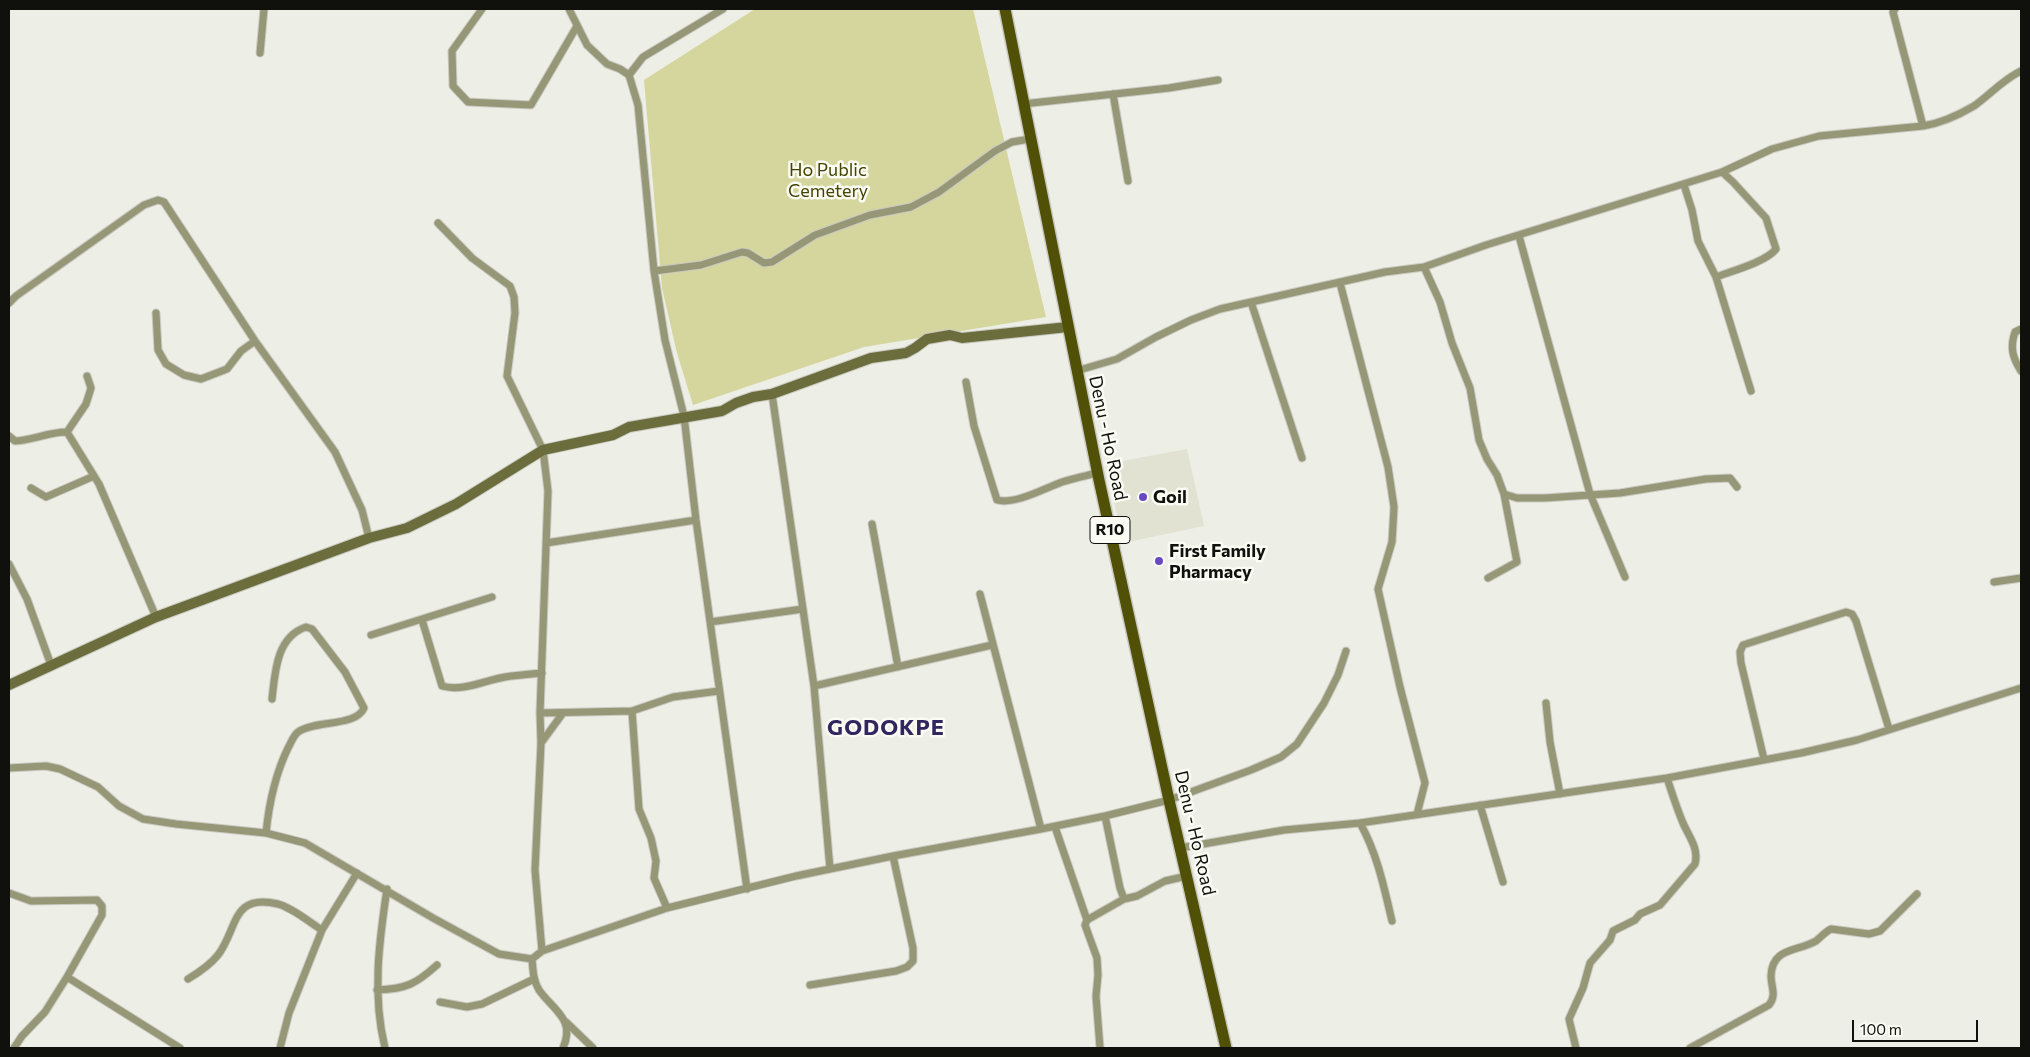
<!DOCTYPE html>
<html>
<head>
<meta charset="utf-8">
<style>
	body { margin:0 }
	#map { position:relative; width:2030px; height:1057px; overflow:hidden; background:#edeee5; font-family:Commissioner,sans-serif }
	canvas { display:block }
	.frame { position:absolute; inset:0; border:10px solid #10100d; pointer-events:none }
	.scale { position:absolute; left:1852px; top:1020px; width:126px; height:22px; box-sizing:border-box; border:2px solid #10100d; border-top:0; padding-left:6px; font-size:15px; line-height:18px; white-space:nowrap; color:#10100d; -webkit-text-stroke:4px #fafbf3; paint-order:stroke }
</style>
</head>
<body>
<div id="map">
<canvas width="2030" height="1057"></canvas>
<div class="frame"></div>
<div class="scale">100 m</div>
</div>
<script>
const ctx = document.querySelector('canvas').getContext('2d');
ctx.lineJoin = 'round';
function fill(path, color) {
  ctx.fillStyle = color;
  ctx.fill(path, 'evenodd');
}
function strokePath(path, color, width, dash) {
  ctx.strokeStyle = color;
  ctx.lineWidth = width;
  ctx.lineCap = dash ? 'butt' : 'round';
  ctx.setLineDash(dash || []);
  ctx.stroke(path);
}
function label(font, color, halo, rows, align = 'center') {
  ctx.font = font + ' Commissioner,sans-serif';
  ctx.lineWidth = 5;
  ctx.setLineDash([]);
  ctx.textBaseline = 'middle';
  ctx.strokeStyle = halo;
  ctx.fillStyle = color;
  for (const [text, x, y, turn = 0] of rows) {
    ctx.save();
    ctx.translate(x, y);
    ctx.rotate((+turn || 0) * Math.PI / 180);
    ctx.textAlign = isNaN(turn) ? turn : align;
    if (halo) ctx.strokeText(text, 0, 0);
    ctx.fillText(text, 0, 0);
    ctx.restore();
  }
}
fill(new Path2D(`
	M 1187,449 L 1204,526 L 1123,543 L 1106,464 Z`), '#e1e2d2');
fill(new Path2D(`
	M 755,9 L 973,9 L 1046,317 L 864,347 L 693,405 L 677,353 L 662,288 L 644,80 Z`), '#d4d69e');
const street = new Path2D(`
	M 482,9 L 452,51 L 453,86 L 468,102 L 531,105 L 577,26
	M 569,9 L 587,45 L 607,64 L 620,69 L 629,75 L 638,105 L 654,271 L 665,340 L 684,416 L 696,520 L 747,889
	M 260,53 L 264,9
	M 629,75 L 643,57 L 723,9
	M 1113,94 L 1128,181
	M 1023,104 L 1169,88 L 1218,80
	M 1923,126 C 1942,123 1957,116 1974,106 C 1990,95 2002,80 2021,71
	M 1684,185 L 1692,210 L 1698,241 L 1716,277 L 1751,391
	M 438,223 L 472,258 L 510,286 L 514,297 L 515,313 L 507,376 L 543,450 L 548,491 L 540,713 L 541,743 L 535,870 L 542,951
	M 1519,236 L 1590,494 L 1625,577
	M 1424,267 L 1440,302 L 1452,343 L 1470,388 L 1479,440 L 1487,459 L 1497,475 L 1504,494 L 1517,498 L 1545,498 L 1620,493 L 1706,479 L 1730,478 L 1737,487
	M 654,271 L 701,265 L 742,252 L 748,253 L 764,263 L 772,262 L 815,235 L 870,215 L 911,207 L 939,192 L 995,151 L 1012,142 L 1030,139
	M 1716,277 C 1732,271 1766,262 1776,249 L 1766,218 L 1733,182 L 1722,172
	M 1340,283 L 1388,467 L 1394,507 L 1392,542 L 1378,589 L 1400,687 L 1425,783 L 1417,814
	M 1251,302 L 1302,458
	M 9,303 L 16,296 L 144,205 L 158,200 L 164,202 L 255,341 L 335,452 L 362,510 L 369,538
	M 156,313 L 158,350 L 166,364 L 184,375 L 201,379 L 227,369 L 241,351 L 255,341
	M 2021,329 L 2015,332 C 2010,347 2012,357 2021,371
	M 1076,371 L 1117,359 L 1156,337 L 1191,320 L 1220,309 L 1385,272 L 1424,267 L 1486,245 L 1722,172 L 1772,149 L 1819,136 L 1923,126 L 1893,12 L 1895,9
	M 966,382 L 974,426 L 997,500 C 1015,505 1045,488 1062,482 C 1074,478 1085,476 1097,473
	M 772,394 L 814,686 L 830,869
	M 67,432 L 99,484 L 156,617
	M 67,432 L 86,404 L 91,388 L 87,376
	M 9,436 L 15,441 C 33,440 49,432 67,432
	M 31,488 L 46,497 L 94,476
	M 872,524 L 898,667
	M 546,543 L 696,520
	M 9,564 L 27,599 L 51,665
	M 1488,578 L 1517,562 L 1504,494
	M 1994,582 L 2021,578
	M 980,594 L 1041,829
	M 422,620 L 442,686 C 463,692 485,680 505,677 C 517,675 530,674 542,673
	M 710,622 L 803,609
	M 371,635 L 492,597
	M 814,686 L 992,645
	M 1546,703 L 1550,742 L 1560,794
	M 540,713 L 632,711
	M 541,743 L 563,713
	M 1764,759 L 1741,663 L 1740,652 L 1743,645 L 1846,612 L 1852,614 L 1856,621 L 1889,729
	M 9,768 L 46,766 L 60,769 L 98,787 L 119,806 L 143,819 L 176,824 L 266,833 L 305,843 L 433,918 L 499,954 L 532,959 L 542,951 L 667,908 L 796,876 L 893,856 L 1041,829 L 1105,816 L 1169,800 L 1251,770 L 1281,757 L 1297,744 L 1324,703 L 1338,675 L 1346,651
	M 1480,805 L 1503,882
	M 1105,816 L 1120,888 L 1124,899
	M 1360,823 C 1377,853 1384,887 1392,921
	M 1055,827 L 1087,920
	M 266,833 C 269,803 275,775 288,748 C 291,743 293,736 298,732 C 315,720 356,727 364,708 L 345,672 L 312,629 L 306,627 C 276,637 275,673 272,699
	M 1180,848 L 1284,830 L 1360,823 L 1667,778 L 1801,753 L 1857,740 L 2021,688
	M 9,893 L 31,901 L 97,900 L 102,906 L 102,915 L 67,977 L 180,1048
	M 667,908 L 654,878 L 656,861 L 651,838 L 639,809 L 632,711 L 673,697 L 719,691
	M 532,959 C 533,970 533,980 539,990 C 553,1010 576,1019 563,1048
	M 188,979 C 198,973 210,965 218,955 C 238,929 231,893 278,904 C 293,908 309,922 322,930
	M 810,985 L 896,971 L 907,967 L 913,961 L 913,948 L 893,856
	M 377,990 C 406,989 416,984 437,965
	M 440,1002 L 467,1007 L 482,1004 L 534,979
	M 566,1022 L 593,1048
	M 14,1048 L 22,1036 L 45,1012 L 67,977
	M 280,1048 L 289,1013 L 322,930 L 357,873
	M 385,1048 C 372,995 379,942 387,889
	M 1100,1048 L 1096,996 L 1098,975 L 1097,958 L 1085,925 L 1087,920 L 1124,899 L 1137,896 L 1165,881 L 1187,876
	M 1576,1048 L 1569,1019 L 1583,988 L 1590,963 L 1610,940 L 1613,931 L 1635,920 L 1640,914 L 1660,905 L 1695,864 C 1699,848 1689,837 1683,823 C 1677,809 1672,793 1667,778
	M 1690,1048 L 1769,1005 C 1777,995 1771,987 1771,976 C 1772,947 1797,952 1816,941 C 1821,937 1825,932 1831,929 L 1869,934 L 1880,931 L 1917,894`);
const secondary = new Path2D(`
	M 9,685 L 156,617 L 369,538 L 407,528 L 456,504 L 543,450 L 613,435 L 629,427 L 722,411 L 736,403 L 753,397 L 772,394 L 871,358 L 906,353 L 915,348 L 927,339 L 950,335 L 962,338 L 1068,327`);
const primary = new Path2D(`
	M 1005,9 L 1099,480 L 1169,800 L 1226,1048`);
strokePath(street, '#cacac2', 9);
strokePath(secondary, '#cacac2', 12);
strokePath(primary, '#cacac2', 14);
strokePath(street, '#969776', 7);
strokePath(secondary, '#6c6d3c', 10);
strokePath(primary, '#505006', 11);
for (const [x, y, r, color] of [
	[1143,497,5,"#674ac3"],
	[1159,561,5,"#674ac3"]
]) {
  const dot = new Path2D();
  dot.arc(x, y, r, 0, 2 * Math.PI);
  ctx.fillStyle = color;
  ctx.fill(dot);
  strokePath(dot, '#fafbf3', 2);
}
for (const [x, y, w] of [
	[1110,530,40]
]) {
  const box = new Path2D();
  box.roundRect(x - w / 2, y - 13.5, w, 27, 4);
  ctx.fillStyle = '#fafbf3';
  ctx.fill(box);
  strokePath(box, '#10100d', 1);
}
label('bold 16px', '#10100d', null, [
	["R10",1110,530]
]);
label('18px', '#454403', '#fafbf3', [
	["Ho Public",828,170],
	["Cemetery",828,191]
]);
label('18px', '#10100d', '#fafbf3', [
	["Denu - Ho Road",1108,438,78],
	["Denu - Ho Road",1195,833,77]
]);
label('bold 18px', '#10100d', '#fafbf3', [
	["Goil",1153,497],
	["First Family",1169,551],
	["Pharmacy",1169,572]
], 'left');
ctx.letterSpacing = '1px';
label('bold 22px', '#322560', '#fafbf3', [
	["GODOKPE",886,728]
]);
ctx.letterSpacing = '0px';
</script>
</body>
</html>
